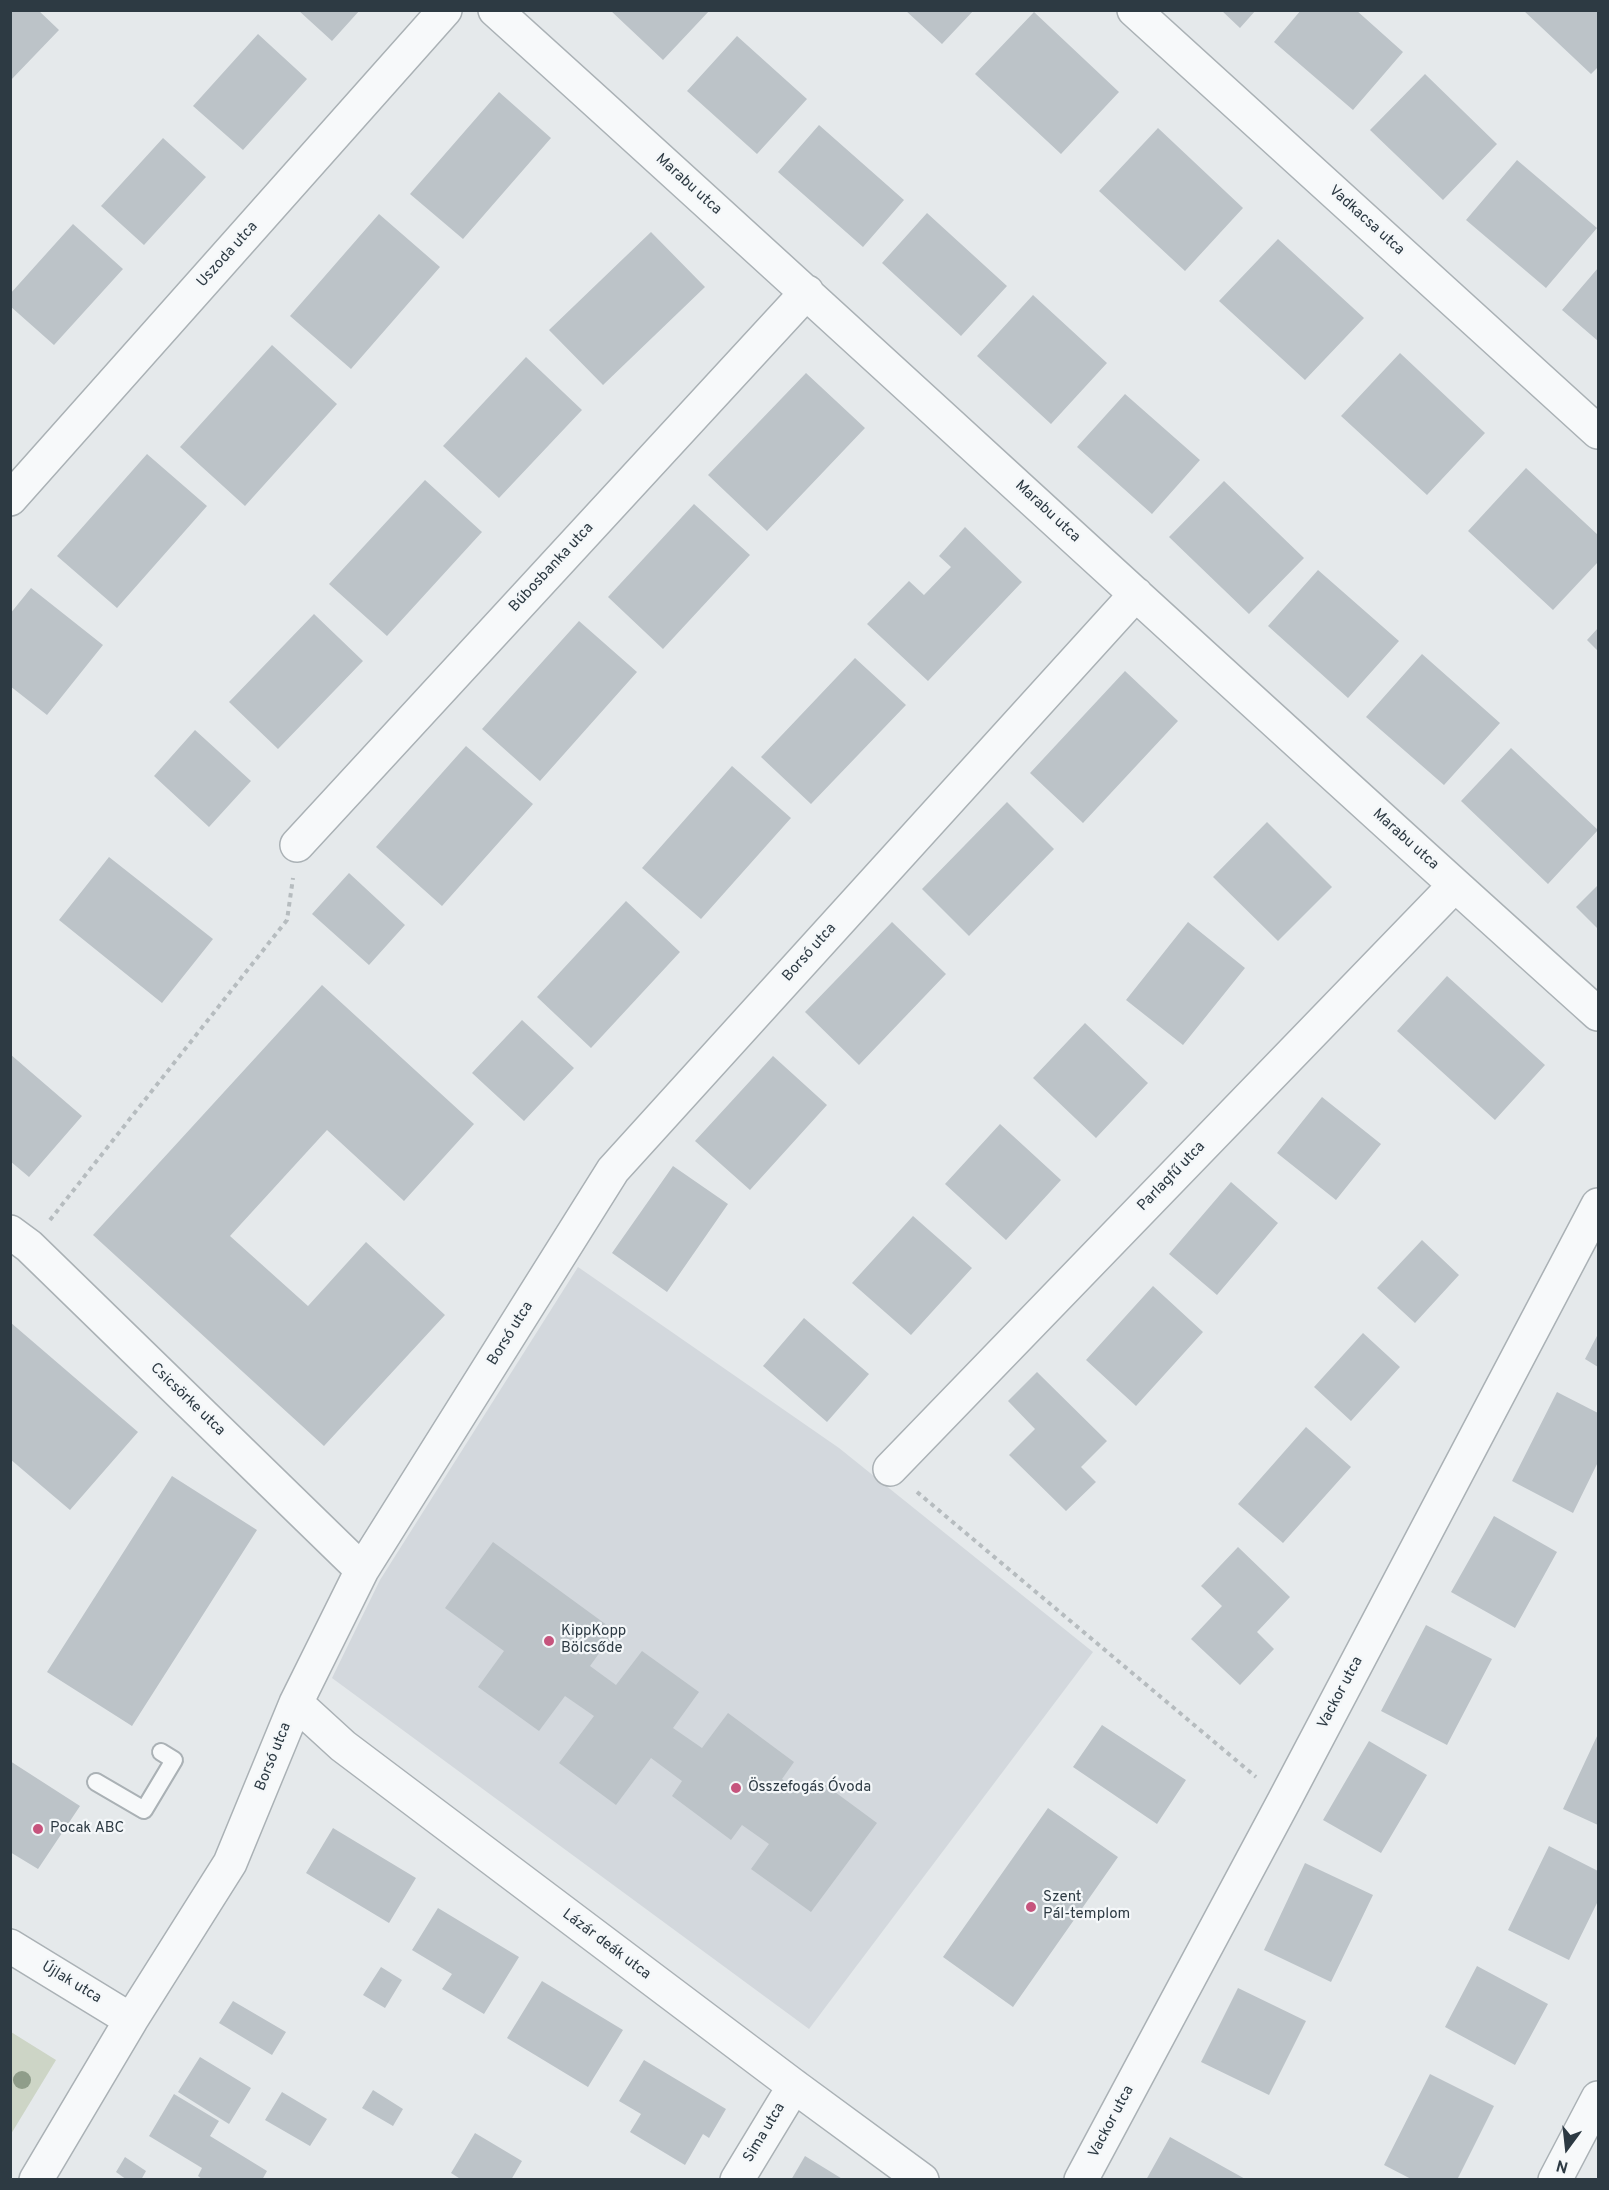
<!DOCTYPE html>
<html>
<head>
<meta charset="utf-8">
<style>
	body { margin:0 }
	#map { position:relative; width:1609px; height:2190px; overflow:hidden; background:#e5e9eb; font-family:Overpass,sans-serif }
	canvas { display:block }
	.frame { position:absolute; inset:0; border:12px solid #2d3a43; pointer-events:none }
	.north { position:absolute; left:1537px; top:2118px; width:60px; height:60px; -webkit-text-stroke:4px #f4f7f9; paint-order:stroke; rotate:195deg; font-size:16px; font-weight:700; line-height:24px; text-align:center; color:#2d3a43 }
	.north::after { content:''; display:block; margin:auto; width:21px; height:27px; background:#2d3a43; clip-path:polygon(50% 0,100% 100%,50% 72%,0 100%) }
</style>
</head>
<body>
<div id="map">
<canvas width="1609" height="2190"></canvas>
<div class="frame"></div>
<div class="north">N</div>
</div>
<script>
const ctx = document.querySelector('canvas').getContext('2d');
ctx.lineJoin = 'round';
function fill(path, color) {
  ctx.fillStyle = color;
  ctx.fill(path, 'evenodd');
}
function strokePath(path, color, width, dash) {
  ctx.strokeStyle = color;
  ctx.lineWidth = width;
  ctx.lineCap = dash ? 'butt' : 'round';
  ctx.setLineDash(dash || []);
  ctx.stroke(path);
}
function label(font, color, halo, rows, align = 'center') {
  ctx.font = font + ' Overpass,sans-serif';
  ctx.lineWidth = 4.5;
  ctx.setLineDash([]);
  ctx.textBaseline = 'middle';
  ctx.strokeStyle = halo;
  ctx.fillStyle = color;
  for (const [text, x, y, turn = 0] of rows) {
    ctx.save();
    ctx.translate(x, y);
    ctx.rotate((+turn || 0) * Math.PI / 180);
    ctx.textAlign = isNaN(turn) ? turn : align;
    if (halo) ctx.strokeText(text, 0, 0);
    ctx.fillText(text, 0, 0);
    ctx.restore();
  }
}
fill(new Path2D(`
	M 578,1267 L 839,1448 L 1093,1652 L 809,2029 L 332,1678 L 380,1580 Z`), '#d3d8dd');
fill(new Path2D(`
	M 11,2032 L 56,2060 L 11,2134 Z`), '#cdd5c6');
fill(new Path2D(`
	M 10,10 L 38,10 L 59,30 L 10,81 Z
	M 298,10 L 360,10 L 332,41 Z
	M 610,10 L 710,10 L 663,60 Z
	M 905,10 L 974,10 L 942,44 Z
	M 1221,10 L 1256,10 L 1240,28 Z
	M 1301,10 L 1356,10 L 1403,52 L 1353,110 L 1274,42 Z
	M 1523,10 L 1598,10 L 1598,67 L 1591,74 Z
	M 1034,12 L 1119,92 L 1061,154 L 975,74 Z
	M 258,34 L 307,79 L 243,150 L 193,106 Z
	M 737,36 L 807,99 L 757,154 L 687,91 Z
	M 1425,74 L 1497,144 L 1443,200 L 1370,130 Z
	M 499,92 L 551,138 L 463,239 L 410,194 Z
	M 819,125 L 904,200 L 863,247 L 778,172 Z
	M 1158,128 L 1243,208 L 1185,271 L 1099,191 Z
	M 163,138 L 206,177 L 144,245 L 101,206 Z
	M 1517,160 L 1597,228 L 1546,288 L 1466,220 Z
	M 927,213 L 1007,286 L 961,336 L 882,263 Z
	M 379,214 L 440,267 L 351,369 L 290,316 Z
	M 73,224 L 123,269 L 54,345 L 10,306 L 10,294 Z
	M 651,232 L 705,287 L 603,385 L 549,330 Z
	M 1278,239 L 1364,318 L 1305,380 L 1219,301 Z
	M 1598,268 L 1598,341 L 1562,310 Z
	M 1033,295 L 1107,363 L 1051,424 L 977,356 Z
	M 272,345 L 337,404 L 245,506 L 180,447 Z
	M 1400,353 L 1485,433 L 1427,495 L 1341,416 Z
	M 526,357 L 582,410 L 499,498 L 443,446 Z
	M 806,373 L 865,428 L 767,531 L 708,475 Z
	M 1125,394 L 1200,460 L 1152,514 L 1077,447 Z
	M 147,454 L 207,506 L 117,608 L 57,556 Z
	M 1526,468 L 1598,535 L 1598,562 L 1553,610 L 1468,531 Z
	M 425,480 L 482,532 L 387,636 L 329,584 Z
	M 1224,481 L 1304,558 L 1249,614 L 1169,537 Z
	M 694,504 L 750,555 L 663,649 L 608,597 Z
	M 965,527 L 1022,582 L 928,681 L 867,624 L 909,581 L 924,595 L 951,567 L 939,556 Z
	M 1318,570 L 1399,641 L 1348,698 L 1268,626 Z
	M 31,588 L 103,645 L 47,715 L 10,686 L 10,614 Z
	M 314,614 L 363,661 L 278,749 L 229,702 Z
	M 579,621 L 637,672 L 540,781 L 482,729 Z
	M 1598,628 L 1598,651 L 1587,640 Z
	M 1422,654 L 1500,723 L 1444,785 L 1366,717 Z
	M 855,658 L 906,705 L 811,804 L 761,757 Z
	M 1125,671 L 1178,721 L 1083,823 L 1030,773 Z
	M 195,730 L 251,781 L 209,827 L 154,776 Z
	M 466,746 L 533,804 L 442,906 L 376,847 Z
	M 1511,748 L 1598,830 L 1548,884 L 1461,801 Z
	M 732,766 L 791,818 L 701,919 L 642,868 Z
	M 1007,802 L 1054,849 L 969,936 L 922,889 Z
	M 1267,822 L 1332,887 L 1278,941 L 1213,877 Z
	M 109,857 L 213,939 L 162,1003 L 59,920 Z
	M 349,873 L 405,925 L 369,965 L 312,914 Z
	M 1598,885 L 1598,929 L 1576,907 Z
	M 626,901 L 680,952 L 591,1048 L 537,997 Z
	M 892,922 L 946,974 L 859,1065 L 805,1012 Z
	M 1188,922 L 1245,968 L 1183,1045 L 1126,1000 Z
	M 1447,976 L 1545,1065 L 1495,1120 L 1397,1031 Z
	M 322,985 L 474,1124 L 404,1201 L 327,1130 L 230,1236 L 308,1306 L 366,1242 L 445,1315 L 324,1446 L 93,1235 Z
	M 522,1020 L 574,1068 L 524,1121 L 472,1073 Z
	M 1085,1023 L 1148,1083 L 1096,1138 L 1033,1078 Z
	M 10,1054 L 82,1116 L 29,1177 L 10,1161 Z
	M 773,1056 L 827,1105 L 750,1190 L 695,1141 Z
	M 1322,1097 L 1381,1144 L 1336,1200 L 1277,1153 Z
	M 1000,1124 L 1061,1180 L 1006,1240 L 945,1184 Z
	M 673,1166 L 728,1204 L 667,1292 L 612,1253 Z
	M 1231,1182 L 1278,1223 L 1217,1295 L 1169,1254 Z
	M 913,1216 L 972,1268 L 911,1335 L 852,1283 Z
	M 1422,1240 L 1459,1275 L 1415,1323 L 1377,1288 Z
	M 1153,1286 L 1203,1332 L 1136,1406 L 1086,1360 Z
	M 804,1318 L 869,1374 L 827,1422 L 763,1366 Z
	M 10,1322 L 138,1432 L 70,1510 L 10,1459 Z
	M 1363,1333 L 1400,1367 L 1351,1421 L 1314,1387 Z
	M 1598,1334 L 1598,1367 L 1585,1359 Z
	M 1037,1372 L 1107,1441 L 1081,1467 L 1096,1482 L 1066,1511 L 1009,1455 L 1035,1429 L 1008,1401 Z
	M 1557,1392 L 1598,1413 L 1598,1462 L 1573,1513 L 1512,1481 Z
	M 1306,1427 L 1351,1467 L 1283,1543 L 1238,1504 Z
	M 172,1476 L 257,1530 L 132,1726 L 47,1672 Z
	M 1494,1516 L 1557,1552 L 1515,1628 L 1451,1592 Z
	M 493,1542 L 615,1631 L 590,1666 L 616,1685 L 642,1651 L 699,1692 L 673,1728 L 702,1748 L 728,1713 L 794,1762 L 782,1779 L 804,1795 L 816,1778 L 877,1823 L 811,1912 L 751,1869 L 769,1844 L 742,1825 L 731,1840 L 672,1796 L 682,1781 L 651,1758 L 616,1805 L 559,1763 L 594,1716 L 565,1696 L 539,1731 L 478,1687 L 504,1651 L 445,1608 Z
	M 1238,1547 L 1290,1597 L 1257,1632 L 1274,1649 L 1240,1685 L 1191,1639 L 1222,1606 L 1201,1586 Z
	M 1426,1625 L 1492,1659 L 1447,1745 L 1381,1711 Z
	M 1102,1725 L 1186,1780 L 1157,1824 L 1073,1767 Z
	M 1598,1734 L 1598,1825 L 1563,1809 Z
	M 1369,1741 L 1427,1775 L 1381,1853 L 1323,1820 Z
	M 10,1761 L 80,1806 L 38,1869 L 10,1852 Z
	M 1048,1808 L 1118,1857 L 1013,2007 L 943,1957 Z
	M 333,1828 L 416,1878 L 389,1923 L 306,1873 Z
	M 1549,1846 L 1598,1871 L 1598,1901 L 1569,1960 L 1508,1930 Z
	M 1305,1863 L 1373,1895 L 1331,1982 L 1264,1950 Z
	M 438,1908 L 519,1957 L 484,2014 L 442,1989 L 452,1974 L 412,1950 Z
	M 1477,1966 L 1548,2004 L 1515,2065 L 1445,2027 Z
	M 381,1967 L 402,1980 L 385,2008 L 363,1995 Z
	M 542,1981 L 623,2030 L 588,2087 L 507,2038 Z
	M 1238,1988 L 1306,2021 L 1269,2095 L 1201,2062 Z
	M 233,2001 L 286,2032 L 272,2055 L 219,2023 Z
	M 200,2057 L 251,2088 L 229,2124 L 178,2092 Z
	M 644,2060 L 726,2109 L 709,2138 L 703,2134 L 685,2165 L 630,2132 L 641,2114 L 619,2101 Z
	M 1430,2074 L 1494,2106 L 1457,2180 L 1413,2180 L 1384,2165 Z
	M 373,2090 L 403,2109 L 393,2126 L 362,2108 Z
	M 282,2092 L 327,2119 L 310,2146 L 265,2120 Z
	M 174,2094 L 219,2121 L 210,2136 L 267,2171 L 262,2180 L 203,2180 L 198,2176 L 202,2168 L 149,2136 Z
	M 475,2133 L 522,2161 L 511,2180 L 462,2180 L 451,2173 Z
	M 1170,2137 L 1247,2180 L 1146,2180 Z
	M 805,2156 L 844,2180 L 791,2180 Z
	M 125,2157 L 146,2171 L 141,2180 L 127,2180 L 116,2172 Z`), '#bcc3c8');
const lane = new Path2D(`
	M 96,1782 L 144,1810 L 174,1760 L 161,1752`);
const street = new Path2D(`
	M 495,10 C 864,343 1228,682 1598,1014
	M 1134,10 L 1598,432
	M 10,499 L 445,10
	M 297,845 L 807,292
	M 10,1232 L 29,1246 L 362,1570
	M 890,1469 L 1455,885
	M 296,1703 L 343,1746 L 794,2086 L 922,2180
	M 10,1946 L 131,2020
	M 36,2180 L 131,2020 L 230,1863 L 296,1703 L 362,1570 L 613,1170 L 1136,594
	M 737,2180 L 794,2086
	M 1081,2180 L 1284,1801 L 1598,1205
	M 1555,2180 L 1598,2098`);
strokePath(lane, '#aab1b5', 20);
strokePath(street, '#aab1b5', 36);
strokePath(new Path2D(`
	M 50,1220 L 287,920 L 293,878
	M 917,1492 L 1256,1777`), '#b6bcbf', 4, [4.5, 4.5]);
strokePath(lane, '#f7f9fa', 16);
strokePath(street, '#f7f9fa', 33);
ctx.fillStyle = '#8f9d8a';
for (const [x, y] of [
	[22,2080]
]) {
  ctx.beginPath();
  ctx.arc(x, y, 9, 0, 2 * Math.PI);
  ctx.fill();
}
for (const [x, y, r, color] of [
	[549,1641,6,"#c6547d"],
	[736,1788,6,"#c6547d"],
	[38,1829,6,"#c6547d"],
	[1031,1907,6,"#c6547d"]
]) {
  const dot = new Path2D();
  dot.arc(x, y, r, 0, 2 * Math.PI);
  ctx.fillStyle = color;
  ctx.fill(dot);
  strokePath(dot, '#f4f7f9', 2);
}
label('15px', '#2d3a43', '#f4f7f9', [
	["Marabu utca",688,185,42],
	["Vadkacsa utca",1366,221,42],
	["Uszoda utca",228,255,-48],
	["Marabu utca",1047,512,43],
	["Búbosbanka utca",552,568,-47],
	["Marabu utca",1405,840,42],
	["Borsó utca",810,953,-48],
	["Parlagfű utca",1172,1177,-46],
	["Borsó utca",511,1334,-58],
	["Csicsörke utca",187,1400,44],
	["Vackor utca",1341,1693,-62],
	["Borsó utca",274,1757,-68],
	["Lázár deák utca",606,1945,37],
	["Újlak utca",71,1983,31],
	["Vackor utca",1112,2122,-62],
	["Sima utca",765,2133,-59]
]);
label('15px', '#2d3a43', '#f4f7f9', [
	["KippKopp",561,1632],
	["Bölcsőde",561,1649],
	["Összefogás Óvoda",748,1788],
	["Pocak ABC",50,1829],
	["Szent",1043,1898],
	["Pál-templom",1043,1915]
], 'left');
</script>
</body>
</html>
